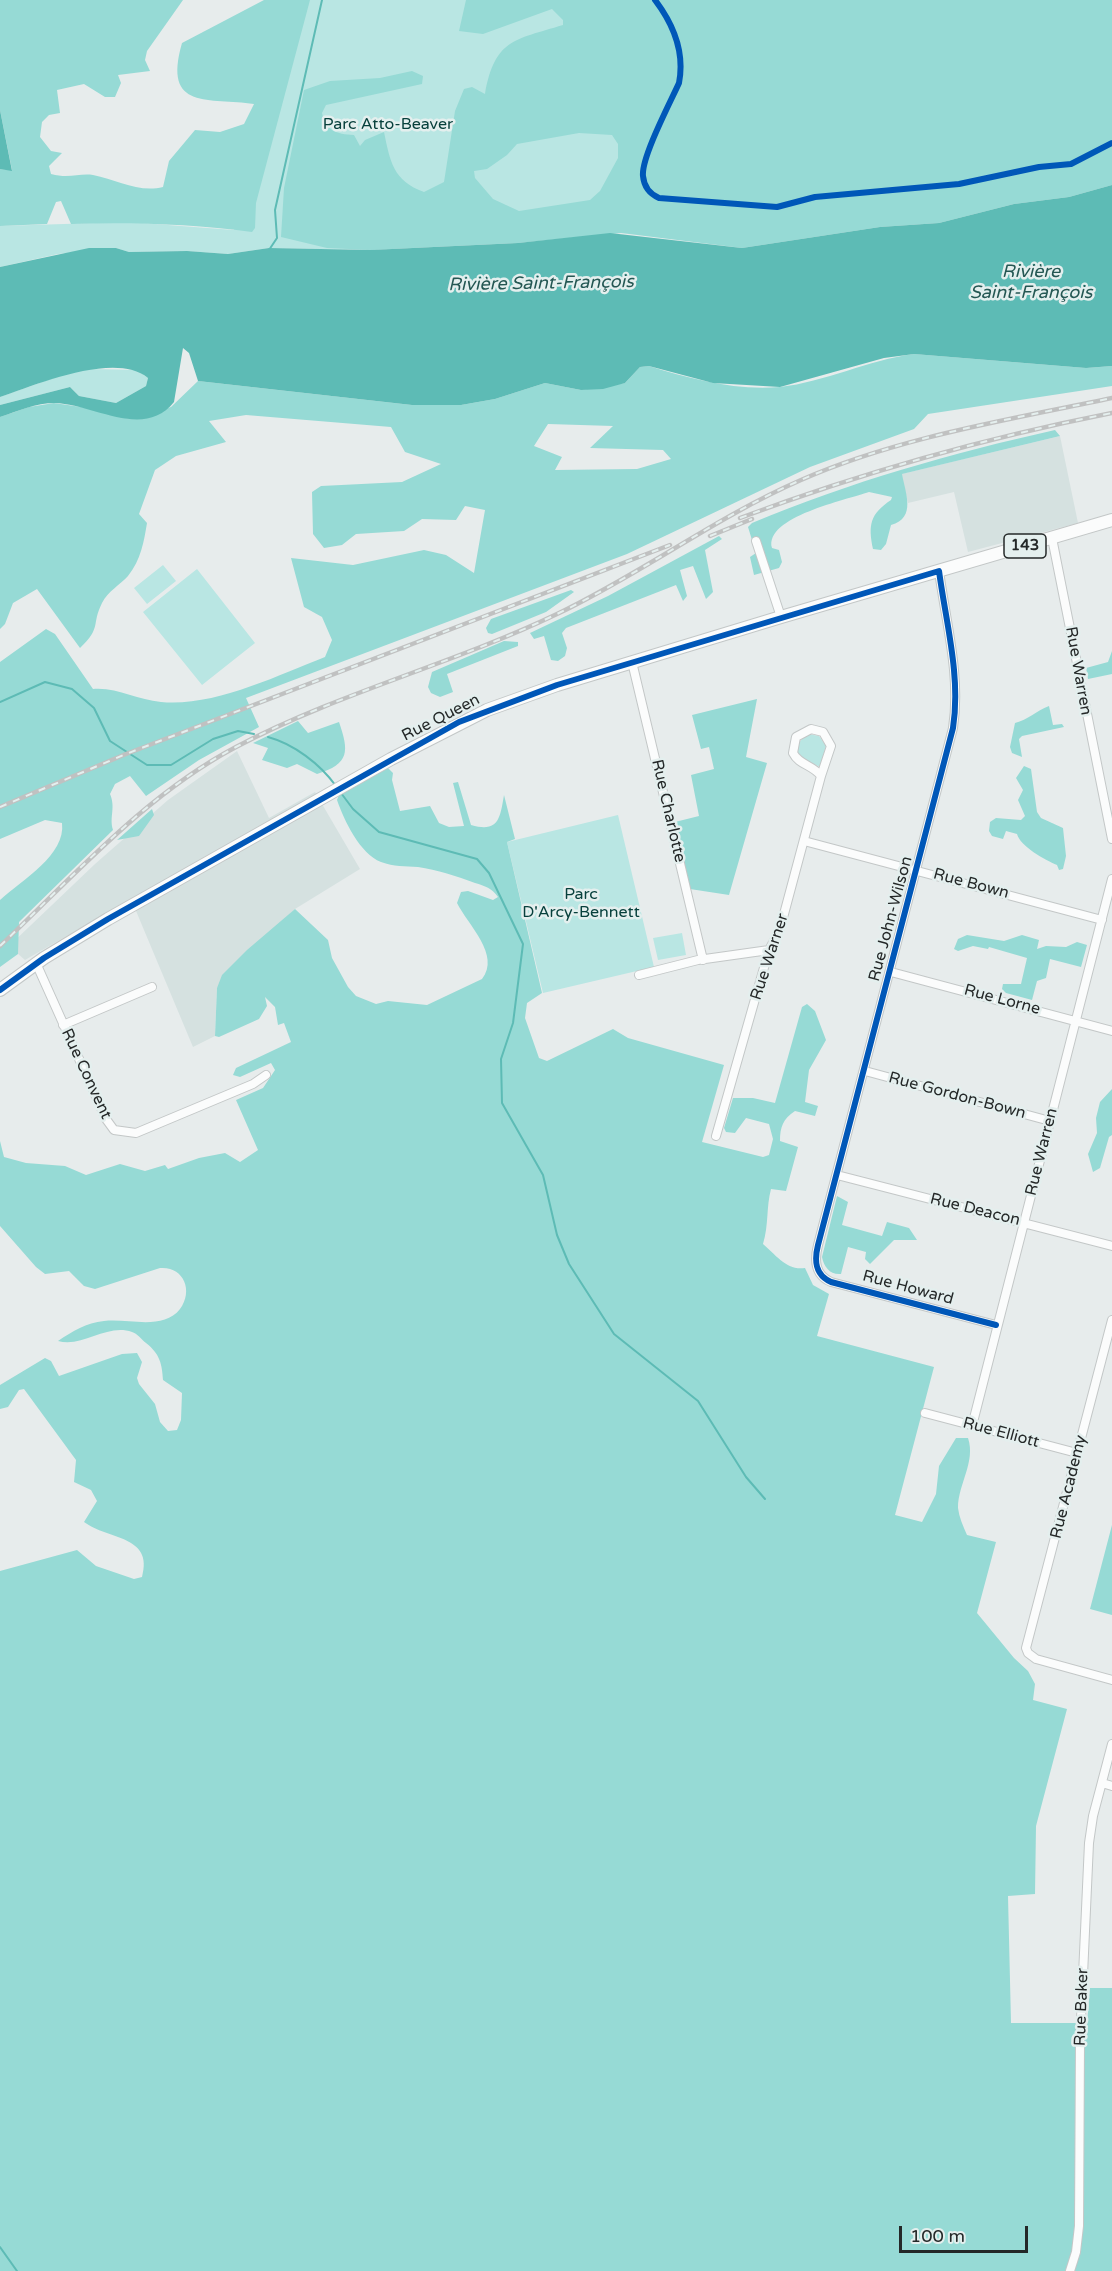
<!DOCTYPE html>
<html>
<head>
<meta charset="utf-8">
<style>
	body { margin:0 }
	#map { position:relative; width:1112px; height:2271px; overflow:hidden; background:#e7ecec; font-family:"Varela Round",sans-serif }
	canvas { display:block }
	.scale { position:absolute; left:899px; top:2226px; width:129px; height:27px; box-sizing:border-box; border:3px solid #242828; border-top:0; padding-left:8px; font-size:18px; line-height:21px; white-space:nowrap; color:#242828; -webkit-text-stroke:4px #e4efee; paint-order:stroke }
</style>
</head>
<body>
<div id="map">
<canvas width="1112" height="2271"></canvas>
<div class="scale">100 m</div>
</div>
<script>
const ctx = document.querySelector('canvas').getContext('2d');
ctx.lineJoin = 'round';
function fill(path, color) {
  ctx.fillStyle = color;
  ctx.fill(path, 'evenodd');
}
function strokePath(path, color, width, dash) {
  ctx.strokeStyle = color;
  ctx.lineWidth = width;
  ctx.lineCap = dash ? 'butt' : 'round';
  ctx.setLineDash(dash || []);
  ctx.stroke(path);
}
function label(font, color, halo, rows, align = 'center') {
  ctx.font = font + ' "Varela Round",sans-serif';
  ctx.lineWidth = 5;
  ctx.setLineDash([]);
  ctx.textBaseline = 'middle';
  ctx.strokeStyle = halo;
  ctx.fillStyle = color;
  for (const [text, x, y, turn = 0] of rows) {
    ctx.save();
    ctx.translate(x, y);
    ctx.rotate((+turn || 0) * Math.PI / 180);
    ctx.textAlign = isNaN(turn) ? turn : align;
    if (halo) ctx.strokeText(text, 0, 0);
    ctx.fillText(text, 0, 0);
    ctx.restore();
  }
}
fill(new Path2D(`
	M 1060,436 L 1078,523 L 968,552 L 954,492 L 908,503 L 901,474 Z
	M 237,751 L 269,818 L 315,792 L 360,869 L 295,909 L 217,988 L 215,1036 L 193,1047 L 131,899 L 25,960 L 9,946 L 95,864 L 168,800 Z`), '#d5e1e0');
fill(new Path2D(`
	M 290,0 L 667,0 L 610,233 L 371,250 L 269,248 L 228,254 L 187,251 L 129,252 L 116,248 L 58,254 L 0,267 L 0,226 L 128,222 L 234,230 Z
	M 91,369 L 138,370 L 148,378 L 146,386 L 116,403 L 79,396 L 70,387 L 0,405 L 0,397 L 67,373 Z
	M 163,565 L 176,581 L 147,604 L 134,588 Z
	M 197,569 L 255,643 L 202,685 L 143,612 Z
	M 808,734 L 819,736 L 826,746 L 820,767 L 798,756 L 798,743 Z
	M 618,815 L 654,967 L 543,993 L 507,842 Z
	M 682,933 L 686,955 L 658,960 L 653,938 Z`), '#b9e6e3');
fill(new Path2D(`
	M 0,0 L 183,0 L 147,51 L 145,60 L 150,71 L 118,75 L 121,83 L 115,97 L 105,97 L 84,84 L 57,90 L 60,113 L 49,115 L 42,122 L 40,137 L 51,151 L 62,153 L 49,166 L 51,174 C 69,179 79,173 93,175 C 117,180 139,193 163,187 L 169,161 L 195,130 L 220,132 L 244,124 L 254,104 C 210,97 162,112 182,43 L 264,0 L 310,0 L 256,203 L 255,228 L 252,232 C 191,224 132,222 71,224 L 61,201 L 56,202 L 47,224 L 0,226 L 0,169 L 12,170 L 0,110 Z
	M 466,0 L 1112,0 L 1112,185 L 1069,197 L 1014,204 L 939,223 L 880,227 L 742,248 L 621,233 L 518,243 L 371,250 L 327,248 L 281,237 L 284,188 L 304,90 L 330,81 L 380,78 L 412,71 L 423,76 L 422,84 L 326,105 L 322,113 C 326,131 336,134 354,135 L 360,146 L 365,140 L 384,132 C 390,161 393,181 424,192 L 444,182 L 455,111 L 464,89 L 472,87 L 485,94 C 495,39 514,40 563,25 L 563,20 L 552,9 L 483,34 L 459,31 ZM 579,133 L 612,135 L 618,144 L 618,158 L 600,191 L 590,200 L 519,211 L 493,199 L 475,178 L 474,171 L 487,169 L 507,155 L 517,144 Z
	M 914,354 L 1086,368 L 1112,366 L 1112,386 L 928,414 L 914,429 L 810,467 L 627,554 L 246,698 L 259,727 L 199,760 L 146,796 L 130,776 L 115,784 L 110,794 C 116,808 109,817 113,830 L 19,922 L 18,954 L 0,967 L 0,900 C 22,880 66,855 62,823 L 45,820 L 0,839 L 0,662 L 46,629 L 55,634 L 93,689 C 117,687 137,700 161,702 C 214,707 276,676 325,657 L 332,640 L 322,617 L 304,607 L 291,558 L 353,565 L 424,550 L 446,555 L 474,573 L 485,510 L 465,506 L 456,520 L 422,519 L 404,531 L 356,534 L 342,545 L 324,548 L 313,534 L 312,492 L 321,486 L 402,482 L 441,464 L 405,452 L 391,427 L 246,415 L 209,421 L 226,442 L 176,456 L 155,470 L 139,514 L 147,523 C 144,541 141,560 128,576 C 120,585 108,591 102,603 C 91,625 102,627 80,648 L 37,589 L 13,603 L 5,624 L 0,629 L 0,417 L 29,407 L 54,403 L 88,408 L 129,419 L 171,407 L 198,381 L 412,405 L 461,405 L 495,399 L 545,383 L 581,390 L 625,383 L 640,367 L 649,366 C 691,379 736,391 780,387 C 825,382 868,360 914,354 ZM 548,424 L 613,426 L 590,448 L 663,450 L 671,459 L 637,469 L 555,470 L 562,457 L 534,446 Z
	M 1055,430 L 1060,436 L 902,474 C 905,492 917,518 891,525 L 886,544 L 881,550 L 873,549 C 868,525 870,514 891,500 L 892,497 L 869,492 C 846,500 764,517 772,548 L 779,550 L 782,562 L 779,568 L 754,575 L 750,557 L 756,553 L 748,527 L 752,523 C 850,482 952,453 1055,430 Z
	M 719,536 L 722,539 L 705,550 L 713,592 L 706,599 L 693,566 L 680,570 L 687,596 L 683,601 L 676,585 L 566,628 L 562,633 L 567,648 L 565,656 L 558,661 L 551,660 L 544,636 L 534,639 L 530,633 L 608,596 Z
	M 571,590 L 574,592 L 546,612 L 492,634 L 488,633 L 486,628 L 491,619 Z
	M 504,641 L 518,642 L 518,646 L 447,674 L 453,692 L 440,697 L 431,693 L 428,687 L 432,672 Z
	M 1112,651 L 1112,674 L 1088,679 L 1086,668 L 1108,662 Z
	M 757,699 L 746,757 L 767,763 L 729,895 L 690,889 L 675,822 L 699,816 L 691,775 L 714,769 L 709,747 L 701,749 L 692,715 Z
	M 1049,706 L 1053,725 L 1062,724 L 1064,727 L 1022,736 L 1019,739 L 1022,757 L 1012,753 L 1010,747 L 1015,723 C 1028,720 1036,711 1049,706 Z
	M 298,721 L 308,733 L 339,722 C 349,751 350,764 317,774 L 297,764 L 287,768 L 262,760 L 268,748 L 253,743 Z
	M 1024,766 L 1031,769 L 1037,812 L 1041,818 L 1063,828 L 1066,856 L 1063,869 L 1059,870 L 1057,865 C 1045,860 1020,846 1017,834 L 1006,831 L 1003,839 L 992,836 L 989,831 L 990,822 L 996,818 L 1021,820 L 1025,816 L 1018,800 L 1023,790 L 1016,778 Z
	M 388,768 L 393,773 L 392,780 L 400,811 L 430,806 L 439,823 L 449,827 L 464,826 L 453,783 L 458,782 L 471,825 C 499,833 500,818 504,795 L 515,839 L 507,842 L 542,993 L 527,1003 L 525,1018 L 539,1058 L 547,1061 L 613,1029 L 628,1038 L 724,1065 L 702,1142 L 763,1157 L 769,1155 L 773,1139 L 769,1124 L 746,1118 L 735,1133 L 726,1132 L 724,1128 L 733,1098 L 753,1098 L 775,1103 L 802,1007 L 807,1004 L 815,1011 L 826,1040 L 809,1070 L 805,1102 L 818,1106 L 815,1116 L 795,1111 C 783,1119 780,1127 780,1141 L 798,1147 L 786,1191 L 771,1189 C 766,1208 769,1224 763,1244 C 776,1255 787,1271 805,1268 L 813,1285 L 829,1294 L 817,1336 L 934,1367 L 895,1515 L 922,1522 L 936,1494 L 939,1466 L 956,1438 L 968,1438 C 976,1462 958,1484 958,1508 C 959,1517 963,1526 967,1535 L 996,1542 L 977,1613 L 1014,1658 L 1028,1671 L 1035,1684 L 1033,1700 L 1067,1709 L 1036,1826 L 1035,1894 L 1008,1896 L 1011,2023 L 1087,2023 L 1090,1988 L 1112,1988 L 1112,2271 L 0,2271 L 0,1571 L 77,1550 L 96,1566 L 134,1579 L 142,1577 C 154,1535 108,1540 84,1522 L 97,1501 L 91,1490 L 74,1482 L 76,1460 L 24,1389 L 19,1390 L 8,1407 L 0,1409 L 0,1385 L 45,1358 L 51,1361 L 59,1376 L 122,1354 L 137,1353 L 142,1362 L 137,1378 L 139,1384 L 155,1404 L 160,1422 L 168,1431 L 177,1430 L 181,1420 L 182,1393 L 163,1380 C 162,1364 160,1354 146,1343 C 142,1340 137,1333 132,1332 C 107,1323 83,1348 58,1341 C 73,1331 86,1323 104,1321 C 128,1318 163,1331 180,1309 C 194,1290 183,1266 160,1268 L 95,1289 L 84,1286 L 69,1271 L 45,1274 L 36,1267 L 0,1226 L 0,1141 L 4,1157 L 26,1163 L 65,1166 L 86,1175 L 120,1164 L 145,1171 L 165,1165 L 168,1169 L 199,1158 L 225,1153 L 240,1162 L 258,1150 L 236,1100 L 263,1088 L 275,1070 L 271,1063 L 240,1077 L 233,1075 L 236,1068 L 291,1042 L 284,1023 L 278,1025 L 275,1007 L 265,997 L 267,1006 L 259,1019 L 219,1037 L 215,1036 L 217,988 L 222,975 L 247,950 L 295,909 L 328,940 L 332,958 L 348,987 L 356,996 L 376,1004 L 388,1001 L 427,1005 L 482,979 C 501,955 468,925 457,903 L 461,892 L 468,891 L 493,900 L 498,897 C 492,888 485,886 475,883 C 457,876 437,870 418,867 C 405,866 394,867 381,862 C 360,854 344,820 337,800 L 339,795 Z
	M 152,809 L 154,815 L 139,836 L 117,840 Z
	M 967,935 L 1004,941 L 1022,935 L 1039,940 L 1037,949 L 1046,946 L 1066,947 L 1077,942 L 1087,945 L 1081,967 L 1050,959 L 1046,978 L 1037,981 L 1032,1000 L 1006,993 L 1002,989 L 1003,984 L 1021,984 L 1027,958 L 989,947 L 988,949 L 973,946 L 958,951 L 954,949 L 958,939 Z
	M 1112,1089 L 1112,1135 L 1109,1137 L 1100,1168 L 1093,1172 L 1088,1154 L 1097,1133 L 1096,1118 L 1100,1102 Z
	M 837,1196 L 848,1202 L 842,1225 L 882,1236 L 887,1222 L 909,1228 L 917,1240 L 894,1240 L 870,1264 L 865,1259 L 866,1252 L 848,1247 L 841,1274 C 830,1275 824,1267 822,1257 Z
	M 1112,1525 L 1112,1615 L 1090,1609 Z`), '#96dad5');
fill(new Path2D(`
	M 0,110 L 12,171 L 0,169 Z
	M 1112,185 L 1112,366 L 1086,368 L 914,354 L 884,358 L 780,387 L 713,383 L 649,366 L 640,367 L 625,383 L 603,389 L 581,390 L 545,383 L 495,399 L 461,405 L 412,405 L 198,381 L 189,353 L 183,348 L 174,402 C 144,440 93,404 55,403 C 36,403 18,411 0,417 L 0,405 L 70,387 L 79,396 L 116,403 L 146,386 L 148,378 C 115,351 36,385 0,397 L 0,267 L 89,248 L 116,248 L 129,252 L 187,251 L 228,254 L 269,248 L 371,250 L 518,243 L 610,233 L 742,248 L 880,227 L 939,223 L 1014,204 L 1069,197 Z`), '#5dbbb5');
strokePath(new Path2D(`
	M 269,250 L 277,238 L 275,210 L 322,0
	M 0,702 L 45,682 L 72,689 L 94,708 L 110,741 L 147,765 L 171,765 L 213,739 L 238,731 L 254,734
	M 268,737 C 294,744 320,764 336,786
	M 341,793 L 353,809 L 379,832 L 477,859 L 489,873 L 523,944 L 513,1023 L 501,1059 L 502,1103 L 543,1175 L 557,1235 L 569,1264 L 614,1334 L 698,1401 L 746,1477 L 765,1499
	M 0,2247 L 17,2271`), '#5dbbb5', 2);
const minor = new Path2D(`
	M 1052,538 L 1112,839
	M 756,541 L 781,617
	M 939,571 C 946,623 961,676 953,728 L 818,1245 C 814,1261 815,1275 831,1282 L 996,1325
	M 632,662 L 703,960
	M 811,729 L 823,732 L 831,746 L 821,776 C 813,765 799,765 793,753 L 796,737 Z
	M 804,841 L 1102,920
	M 36,963 L 106,1119 L 114,1130 L 136,1133 L 253,1084 L 266,1075
	M 891,972 L 1112,1031
	M 639,975 L 698,960 L 769,950
	M 63,1025 L 152,987
	M 865,1071 L 1050,1121
	M 716,1136 L 769,950 L 780,929 L 821,776
	M 837,1175 L 1112,1246
	M 1112,1320 L 1026,1648 L 1028,1653 L 1036,1659 L 1112,1680
	M 925,1413 L 1077,1453
	M 972,1426 L 1112,879
	M 1102,1783 L 1112,1786
	M 1070,2271 L 1076,2252 L 1079,2226 L 1080,2041 L 1089,1843 L 1093,1816 L 1112,1744`);
const primary = new Path2D(`
	M 0,990 L 44,958 L 108,919 L 391,759 L 487,710 L 557,685 L 781,617 L 1112,520`);
strokePath(minor, '#c3c7c7', 10);
strokePath(primary, '#c3c7c7', 14);
strokePath(minor, '#fbfcfc', 8);
strokePath(primary, '#fbfcfc', 12);
const rail = new Path2D(`
	M 740,518 C 861,473 985,438 1112,413
	M 710,536 L 752,519
	M 0,807 L 126,754 L 670,545
	M 0,946 C 74,876 145,795 236,747 C 338,693 453,664 557,614 C 641,574 716,517 801,480 C 899,437 1008,420 1112,398`);
strokePath(rail, '#c0c1c1', 4.5);
strokePath(rail, '#e4efee', 2, [7]);
strokePath(new Path2D(`
	M 655,0 C 674,25 685,52 679,83 C 670,103 641,158 643,176 C 644,187 650,194 659,198 L 777,207 L 815,197 L 959,184 L 1039,167 L 1071,164 L 1112,143
	M 0,990 L 44,958 L 108,919 L 459,722 L 557,685 L 939,571 C 946,623 961,676 953,728 L 818,1245 C 814,1261 815,1275 831,1282 L 996,1325`), '#0057b8', 6);
for (const [x, y, w] of [
	[1025,546,42]
]) {
  const box = new Path2D();
  box.roundRect(x - w / 2, y - 12, w, 24, 4.5);
  ctx.fillStyle = '#e4efee';
  ctx.fill(box);
  strokePath(box, '#242828', 1.5);
}
label('bold 15px', '#242828', null, [
	["143",1025,546]
]);
label('16px', '#07403c', '#e4efee', [
	["Parc Atto-Beaver",388,125],
	["Parc",581,895],
	["D'Arcy-Bennett",581,913]
]);
label('16px', '#242828', '#e4efee', [
	["Rue Warren",1078,671,80],
	["Rue Queen",441,718,-27],
	["Rue Charlotte",668,811,77],
	["Rue Bown",971,884,15],
	["Rue John-Wilson",891,919,-75],
	["Rue Warner",770,957,-72],
	["Rue Lorne",1002,1000,15],
	["Rue Convent",86,1074,65],
	["Rue Gordon-Bown",957,1096,15],
	["Rue Warren",1042,1152,-76],
	["Rue Deacon",975,1210,14],
	["Rue Howard",908,1288,15],
	["Rue Elliott",1001,1433,15],
	["Rue Academy",1069,1487,-76],
	["Rue Baker",1082,2007,-88]
]);
label('italic 18px', '#245753', '#e4efee', [
	["Rivière",1031,272],
	["Saint-François",1031,293],
	["Rivière Saint-François",541,284,-1]
]);
</script>
</body>
</html>
